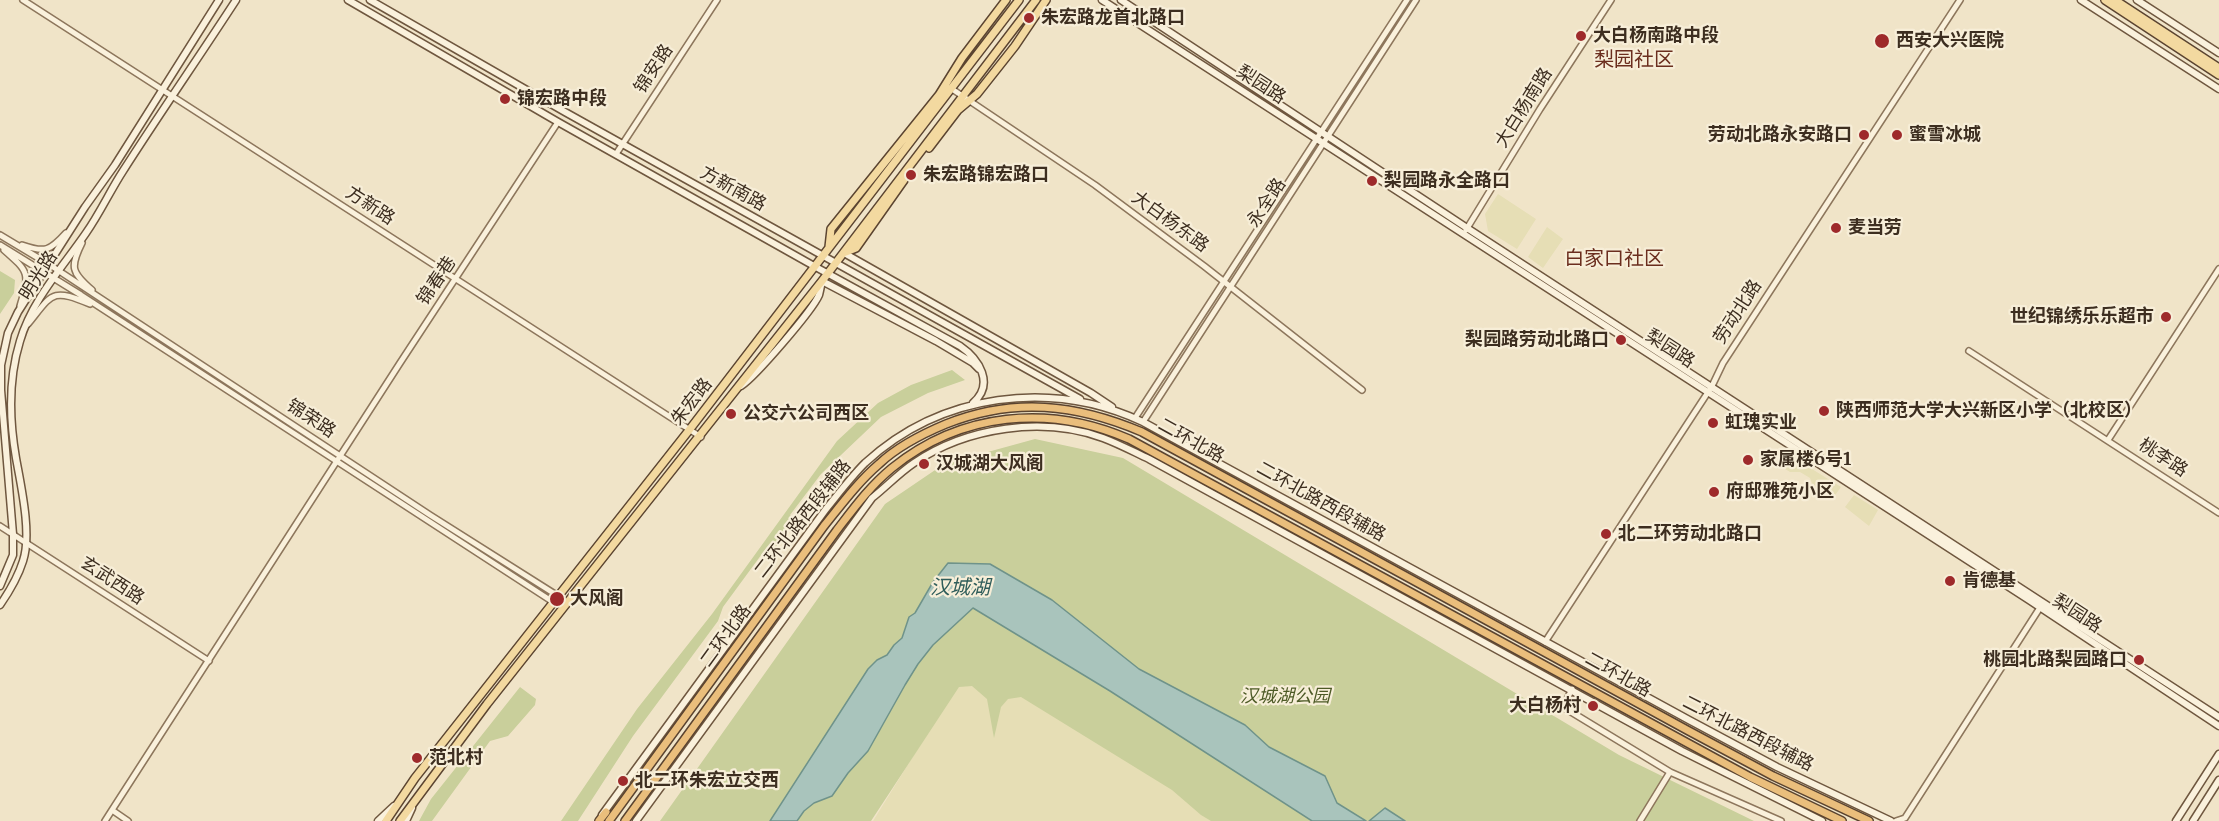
<!DOCTYPE html>
<html>
<head>
<meta charset="utf-8">
<style>
	body { margin:0 }
	canvas { display:block; background:#f0e4c8 }
</style>
</head>
<body>
<canvas width="2219" height="821"></canvas>
<script>
const ctx = document.querySelector('canvas').getContext('2d');
ctx.lineJoin = 'round';
function fill(path, color) {
  ctx.fillStyle = color;
  ctx.fill(path, 'evenodd');
}
function strokePath(path, color, width, dash) {
  ctx.strokeStyle = color;
  ctx.lineWidth = width;
  ctx.lineCap = dash ? 'butt' : 'round';
  ctx.setLineDash(dash || []);
  ctx.stroke(path);
}
function label(font, color, halo, rows, align = 'center') {
  ctx.font = font + ' Merriweather,"Noto Sans SC",serif';
  ctx.lineWidth = 4.5;
  ctx.setLineDash([]);
  ctx.textBaseline = 'middle';
  ctx.strokeStyle = halo;
  ctx.fillStyle = color;
  for (const [text, x, y, turn = 0] of rows) {
    ctx.save();
    ctx.translate(x, y);
    ctx.rotate((+turn || 0) * Math.PI / 180);
    ctx.textAlign = isNaN(turn) ? turn : align;
    if (halo) ctx.strokeText(text, 0, 0);
    ctx.fillText(text, 0, 0);
    ctx.restore();
  }
}
fill(new Path2D(`
	M 1498,194 L 1536,219 L 1517,249 L 1488,231 L 1485,214 Z
	M 1547,227 L 1563,239 L 1543,268 L 1528,257 Z
	M 1791,456 L 1841,487 L 1833,498 L 1814,488 L 1810,478 L 1800,472 L 1790,472 L 1782,467 Z
	M 1854,495 L 1878,510 L 1869,526 L 1845,507 Z
	M 976,655 L 1232,821 L 873,821 Z`), '#e6deb5');
fill(new Path2D(`
	M 0,271 L 15,280 L 14,293 L 0,314 Z
	M 952,370 L 965,380 L 928,393 L 881,417 L 821,474 L 790,515 L 795,521 L 776,548 L 771,544 L 767,547 L 723,607 L 718,621 L 633,736 L 578,821 L 561,821 L 637,709 L 712,614 L 837,441 L 878,403 L 911,385 Z
	M 1035,439 L 1123,458 L 1619,755 L 1754,821 L 1211,821 L 1201,815 L 1172,790 L 1021,697 L 1008,699 L 1001,707 L 994,738 L 987,699 L 972,686 L 959,687 L 871,821 L 660,821 L 885,504 L 944,464 Z
	M 520,687 L 536,699 L 535,705 L 508,736 L 490,741 L 432,821 L 419,821 L 431,799 Z`), '#c9cf9b');
const water = new Path2D(`
	M 948,563 L 990,564 L 1052,600 L 1139,669 L 1245,725 L 1269,747 L 1325,776 L 1337,803 L 1366,821 L 1312,821 L 1110,691 L 973,608 L 933,645 L 918,664 L 905,685 L 868,751 L 848,773 L 832,796 L 814,803 L 804,811 L 797,821 L 770,821 L 868,669 L 877,660 L 887,655 L 894,645 L 902,638 L 909,617 L 915,613 L 933,582 Z
	M 1385,808 L 1405,821 L 1369,821 Z`);
fill(water, '#a9c4bc');
strokePath(water, '#6f938a', 1.5);
const tertiary = new Path2D(`
	M 23,0 L 701,437
	M 952,89 L 1095,185 L 1204,266 L 1362,390
	M 616,154 L 717,0
	M 1466,230 L 1540,109 L 1611,0
	M 0,235 L 50,265 L 430,515 L 558,596
	M 82,243 C 70,267 71,272 92,290
	M 0,245 L 81,295 L 553,602
	M 22,245 C 45,253 50,251 66,233
	M 4,250 C 29,272 30,273 20,306
	M 28,324 C 53,293 51,288 90,304
	M 1969,351 L 2219,513
	M 1135,418 L 1407,0
	M 1143,422 L 1416,0
	M 2108,440 L 2219,269
	M 0,526 L 209,661
	M 1545,642 L 1712,386 L 1723,363 L 1960,0
	M 1572,689 L 1563,707 L 1670,772 L 1781,821
	M 105,821 L 112,810
	M 128,821 L 112,810 L 400,363 L 558,122
	M 1640,821 L 1670,772
	M 1896,821 L 1905,818 L 2041,606`);
const secondary = new Path2D(`
	M 348,0 L 558,122 L 814,266 L 960,346 C 979,359 995,384 973,403
	M 370,0 L 565,112 L 1080,399
	M 1102,0 L 2029,600 L 2219,726
	M 1121,0 L 1467,228 L 2219,717
	M 2081,0 L 2219,89
	M 2137,0 L 2219,53
	M 844,253 L 1091,393 L 1112,407
	M 741,386 C 755,377 812,311 819,295 C 820,291 821,286 822,281 L 936,341 L 973,363 L 979,369
	M 0,586 L 13,555 L 13,534 L 1,390 L 1,365 L 8,333 L 18,312 L 85,207 L 115,165 L 219,0
	M 0,605 C 9,592 18,577 23,561 C 32,534 21,486 16,458 C 9,418 8,380 20,341 C 32,300 62,268 86,233 C 100,213 110,191 123,171 C 160,113 199,57 236,0
	M 602,815 L 826,509 C 839,493 851,477 865,463 C 941,393 1051,379 1143,422 L 1689,720 L 1777,767 L 1891,821
	M 378,821 L 394,806
	M 406,821 L 412,808
	M 636,821 L 872,498 C 886,487 899,473 914,463 C 967,427 1043,416 1103,438 C 1119,444 1134,452 1149,459 L 1682,751 L 1822,821
	M 2176,821 L 2219,754
	M 2193,821 L 2219,780`);
const primary = new Path2D(`
	M 2105,0 L 2219,75
	M 2115,0 L 2219,68
	M 929,148 L 958,110 L 977,94 L 1015,46 L 1046,0
	M 829,247 L 831,229 L 939,95 L 962,58 L 1006,0
	M 846,252 L 856,248 L 904,180
	M 386,821 L 415,778 L 690,429 L 1019,0
	M 400,821 L 487,704 L 822,281 L 1036,0`);
const trunk = new Path2D(`
	M 599,821 L 606,812
	M 609,821 L 824,526 C 841,505 858,482 879,464 C 898,446 922,434 946,424 C 1014,397 1076,404 1142,432 L 1687,730 L 1773,776 L 1869,821
	M 625,821 L 837,530 C 854,508 870,486 892,468 C 961,412 1049,404 1129,439 L 1750,777 L 1842,821`);
strokePath(tertiary, '#8d765c', 8);
strokePath(secondary, '#6f573f', 9);
strokePath(primary, '#5b4430', 10);
strokePath(trunk, '#5b4430', 10);
strokePath(tertiary, '#faf1dc', 5);
strokePath(secondary, '#faf1dc', 6);
strokePath(primary, '#f3d9a0', 7);
strokePath(trunk, '#eabe7c', 7);
for (const [x, y, r, color] of [
	[1029,18,6,"#9e2a2b"],
	[1581,36,6,"#9e2a2b"],
	[1882,41,8,"#9e2a2b"],
	[505,99,6,"#9e2a2b"],
	[1864,135,6,"#9e2a2b"],
	[1897,135,6,"#9e2a2b"],
	[911,175,6,"#9e2a2b"],
	[1372,181,6,"#9e2a2b"],
	[1836,228,6,"#9e2a2b"],
	[2166,317,6,"#9e2a2b"],
	[1621,340,6,"#9e2a2b"],
	[1824,411,6,"#9e2a2b"],
	[731,414,6,"#9e2a2b"],
	[1713,423,6,"#9e2a2b"],
	[1748,460,6,"#9e2a2b"],
	[924,464,6,"#9e2a2b"],
	[1714,492,6,"#9e2a2b"],
	[1606,534,6,"#9e2a2b"],
	[1950,581,6,"#9e2a2b"],
	[557,599,8,"#9e2a2b"],
	[2139,660,6,"#9e2a2b"],
	[1593,706,6,"#9e2a2b"],
	[417,758,6,"#9e2a2b"],
	[623,781,6,"#9e2a2b"]
]) {
  const dot = new Path2D();
  dot.arc(x, y, r, 0, 2 * Math.PI);
  ctx.fillStyle = color;
  ctx.fill(dot);
  strokePath(dot, '#f7eed8', 2);
}
label('bold 18px', '#3d2e20', '#f7eed8', [
	["朱宏路龙首北路口",1041,18],
	["大白杨南路中段",1593,36],
	["西安大兴医院",1896,41],
	["锦宏路中段",517,99],
	["劳动北路永安路口",1852,135,"right"],
	["蜜雪冰城",1909,135],
	["朱宏路锦宏路口",923,175],
	["梨园路永全路口",1384,181],
	["麦当劳",1848,228],
	["世纪锦绣乐乐超市",2154,317,"right"],
	["梨园路劳动北路口",1609,340,"right"],
	["陕西师范大学大兴新区小学（北校区）",1836,411],
	["公交六公司西区",743,414],
	["虹瑰实业",1725,423],
	["家属楼6号1",1760,460],
	["汉城湖大风阁",936,464],
	["府邸雅苑小区",1726,492],
	["北二环劳动北路口",1618,534],
	["肯德基",1962,581],
	["大风阁",570,599],
	["桃园北路梨园路口",2127,660,"right"],
	["大白杨村",1581,706,"right"],
	["范北村",429,758],
	["北二环朱宏立交西",635,781]
], 'left');
label('18px', '#3d2e20', '#f7eed8', [
	["锦安路",654,69,-57],
	["梨园路",1261,85,33],
	["大白杨南路",1524,108,-58],
	["方新南路",733,189,29],
	["永全路",1267,203,-57],
	["方新路",370,206,33],
	["大白杨东路",1170,222,36],
	["明光路",39,276,-58],
	["锦春巷",437,281,-56],
	["劳动北路",1738,312,-57],
	["梨园路",1670,349,33],
	["朱宏路",692,402,-52],
	["锦荣路",311,419,33],
	["二环北路",1191,441,29],
	["桃李路",2163,458,33],
	["二环北路西段辅路",1321,502,29],
	["二环北路西段辅路",803,519,-52],
	["玄武西路",112,581,33],
	["梨园路",2077,614,33],
	["二环北路",726,636,-54],
	["二环北路",1618,675,29],
	["二环北路西段辅路",1748,734,27]
]);
label('italic 18px', '#4d5a26', '#f7eed8', [
	["汉城湖公园",1285,697]
]);
label('20px', '#6b2e1e', '#f7eed8', [
	["梨园社区",1634,60],
	["白家口社区",1614,259]
]);
label('italic 20px', '#2f5d5a', '#f7eed8', [
	["汉城湖",960,588]
]);
</script>
</body>
</html>
